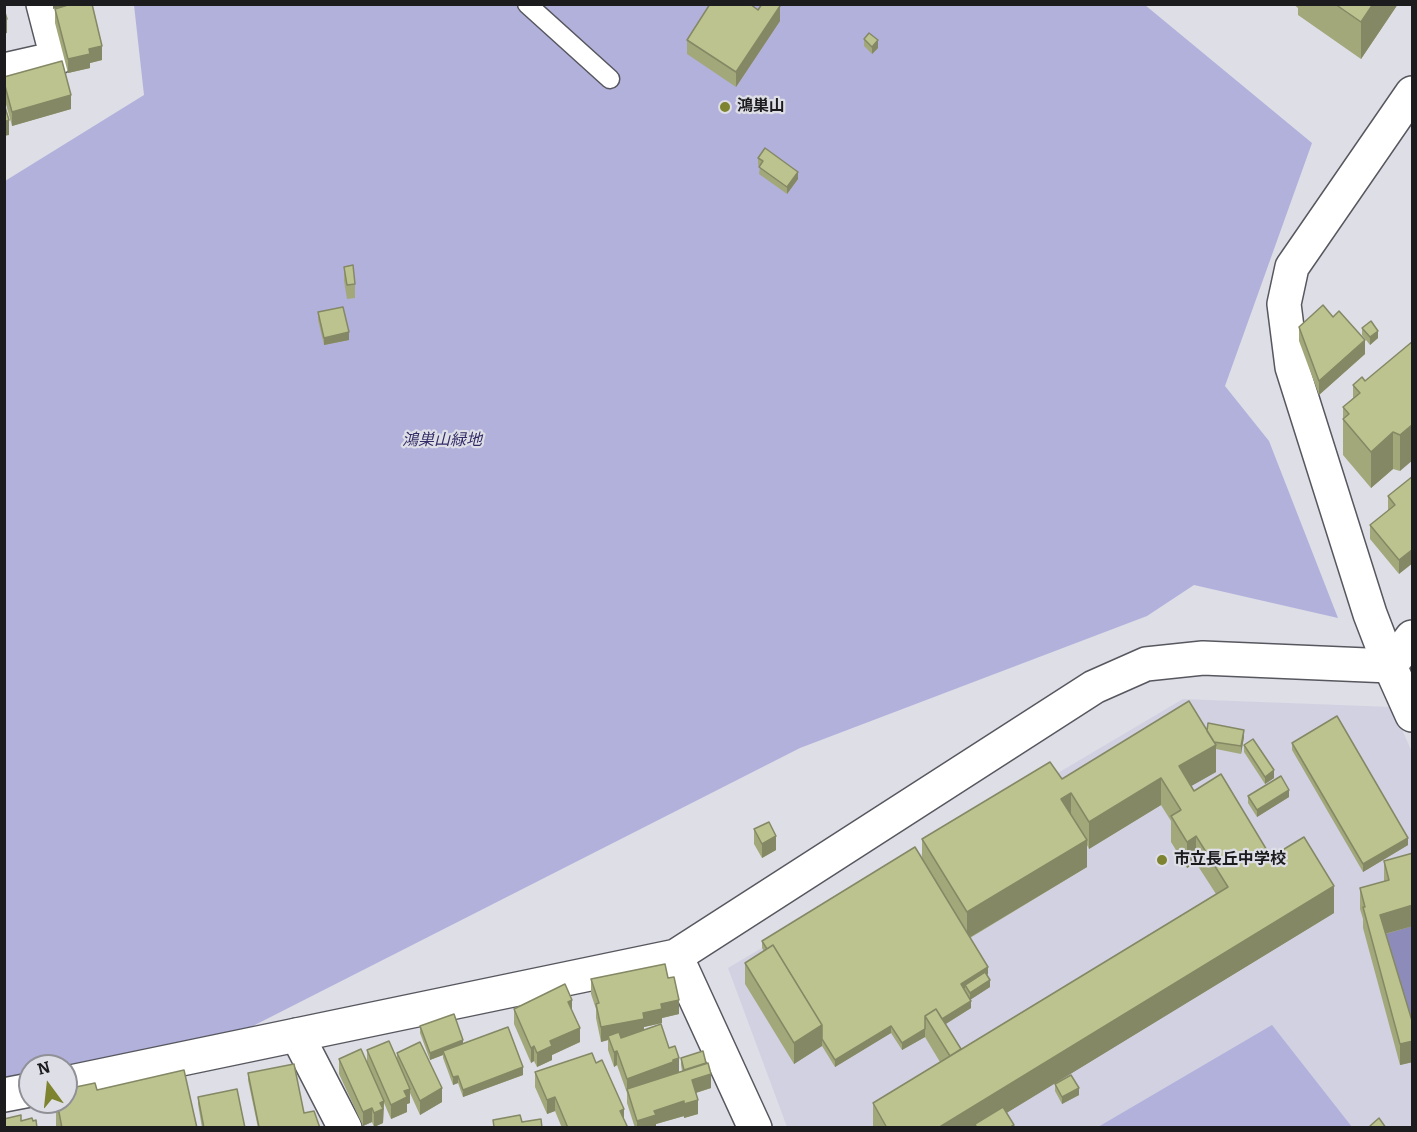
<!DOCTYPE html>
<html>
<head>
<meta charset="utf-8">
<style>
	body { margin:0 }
	#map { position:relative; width:1417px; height:1132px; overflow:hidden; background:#dedee7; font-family:Bitter,serif }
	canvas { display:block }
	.frame { position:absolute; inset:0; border:6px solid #1c1c1f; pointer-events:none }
	.north { position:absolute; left:18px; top:1054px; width:60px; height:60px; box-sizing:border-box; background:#dedee7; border:2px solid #909097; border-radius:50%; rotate:345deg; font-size:16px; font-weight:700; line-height:24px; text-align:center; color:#1c1c1f }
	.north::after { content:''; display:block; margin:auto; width:21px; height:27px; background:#7d832e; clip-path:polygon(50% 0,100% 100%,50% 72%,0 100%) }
</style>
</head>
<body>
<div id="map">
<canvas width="1417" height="1132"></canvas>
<div class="frame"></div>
<div class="north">N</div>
</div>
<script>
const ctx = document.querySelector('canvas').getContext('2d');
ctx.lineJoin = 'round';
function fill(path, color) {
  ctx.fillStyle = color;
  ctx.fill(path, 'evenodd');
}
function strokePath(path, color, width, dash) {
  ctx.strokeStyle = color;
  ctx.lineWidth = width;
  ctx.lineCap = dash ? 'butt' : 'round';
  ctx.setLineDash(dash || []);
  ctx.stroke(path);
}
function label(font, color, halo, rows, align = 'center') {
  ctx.font = font + ' Bitter,"Noto Sans JP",serif';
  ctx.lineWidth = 4.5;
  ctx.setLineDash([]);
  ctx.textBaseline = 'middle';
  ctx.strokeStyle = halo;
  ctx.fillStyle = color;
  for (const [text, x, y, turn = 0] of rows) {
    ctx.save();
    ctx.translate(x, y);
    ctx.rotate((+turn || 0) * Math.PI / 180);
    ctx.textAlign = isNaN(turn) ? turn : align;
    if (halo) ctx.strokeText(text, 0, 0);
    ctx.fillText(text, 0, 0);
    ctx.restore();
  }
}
fill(new Path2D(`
	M 1183,699 L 1392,707 L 1412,752 L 1412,1127 L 787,1127 L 728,968 Z`), '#d1d1e2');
fill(new Path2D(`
	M 134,5 L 1145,5 L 1312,143 L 1225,386 L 1269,441 L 1338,618 L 1194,585 L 1147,616 L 800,748 L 247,1029 L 66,1070 L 66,1066 L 30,1066 L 30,1079 L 5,1084 L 5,181 L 144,95 Z
	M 1272,1025 L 1352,1127 L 1098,1127 Z`), '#b2b1dc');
fill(new Path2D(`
	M 1412,926 L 1412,1045 L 1380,935 Z`), '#8c8bba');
const service = new Path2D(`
	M 527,4 L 610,79`);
const minor = new Path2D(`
	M 4,70 L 57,58 L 43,4
	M 1412,93 L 1292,267 L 1284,304 L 1292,367 L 1370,614 L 1390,666 L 1412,715
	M 676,956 L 755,1128
	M 297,1035 L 345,1128`);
const tertiary = new Path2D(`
	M 66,1083 L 676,956 L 1094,687 L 1146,664 L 1203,658 L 1390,666 L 1412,637
	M 4,1095 L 30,1090`);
strokePath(service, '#57575f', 21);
strokePath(minor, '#57575f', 36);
strokePath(tertiary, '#57575f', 36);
strokePath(service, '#fff', 18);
strokePath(minor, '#fff', 33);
strokePath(tertiary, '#fff', 33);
fill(new Path2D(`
	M 1293,4 L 1398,4 L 1361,59 L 1298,15 L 1298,8 Z
	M 55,9 L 102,60 L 90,63 L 90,68 L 68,73 L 55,23 Z
	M 758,10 L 780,21 L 736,87 L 687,54 L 687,40 Z
	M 864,39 L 878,48 L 872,54 L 864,46 Z
	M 4,77 L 71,109 L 12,126 L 4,97 Z
	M 758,158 L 798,179 L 787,194 L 759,174 L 760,166 L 758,165 Z
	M 344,267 L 355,284 L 355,298 L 347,299 L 344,281 Z
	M 318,312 L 349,340 L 324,345 L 318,320 Z
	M 1333,317 L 1365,354 L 1319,395 L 1299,341 L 1299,327 Z
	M 1362,328 L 1378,338 L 1370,345 L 1362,335 Z
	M 1413,341 L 1400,471 L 1393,469 L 1371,488 L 1343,455 L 1343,407 L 1353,398 L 1353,385 L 1365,381 Z
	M 1413,476 L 1399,574 L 1370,539 L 1370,525 L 1388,511 L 1388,496 Z
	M 1207,731 L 1244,737 L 1241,754 L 1216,749 L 1216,772 L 1191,786 L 1194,791 L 1271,857 L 1334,913 L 1006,1113 L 1014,1128 L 873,1128 L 873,1103 L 940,1062 L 925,1037 L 902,1050 L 891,1033 L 835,1067 L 822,1046 L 794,1064 L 745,984 L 745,963 L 764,951 L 762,948 L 762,941 L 922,858 L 922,839 L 1062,779 ZM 1161,805 L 1171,821 L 1171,842 L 1187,868 L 1196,863 L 1216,894 L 961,1049 L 946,1024 L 971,1008 L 971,999 L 990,987 L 987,975 L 988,974 L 970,938 L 1087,867 L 1087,845 L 1089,849 Z
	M 1292,743 L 1408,845 L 1363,872 L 1292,750 Z
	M 1244,745 L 1274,778 L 1265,784 L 1244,752 Z
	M 1248,796 L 1289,797 L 1257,817 L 1248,803 Z
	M 754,829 L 776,850 L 762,858 L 754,844 Z
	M 1413,853 L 1413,926 L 1386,934 L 1413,1024 L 1413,1062 L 1400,1065 L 1363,928 L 1363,919 L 1360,909 L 1360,888 L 1384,882 L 1384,861 Z
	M 668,978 L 679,1014 L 662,1018 L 662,1023 L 644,1027 L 644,1030 L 669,1048 L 679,1072 L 682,1071 L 681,1065 L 681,1058 L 711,1088 L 696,1093 L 698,1114 L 684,1118 L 684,1116 L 656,1124 L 656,1128 L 635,1128 L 627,1103 L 627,1093 L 617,1065 L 614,1067 L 608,1050 L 608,1040 L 601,1042 L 596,1018 L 596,1009 L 591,994 L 591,979 Z
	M 514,1009 L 572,1010 L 580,1042 L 552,1055 L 552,1060 L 537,1067 L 534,1061 L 531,1063 L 514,1024 Z
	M 420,1026 L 463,1044 L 523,1075 L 463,1097 L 458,1083 L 453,1085 L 443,1058 L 443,1055 L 430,1060 L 420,1033 Z
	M 367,1050 L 397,1061 L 397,1053 L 442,1102 L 420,1115 L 410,1093 L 410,1103 L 407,1104 L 407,1112 L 391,1119 L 384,1103 L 383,1123 L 374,1127 L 372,1122 L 363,1126 L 339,1074 L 339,1059 L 367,1063 Z
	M 596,1063 L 628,1128 L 562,1128 L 555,1111 L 547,1114 L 535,1087 L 535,1072 Z
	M 248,1073 L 304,1113 L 258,1128 L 248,1080 Z
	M 1055,1084 L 1079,1095 L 1062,1104 L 1055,1091 Z
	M 71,1088 L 97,1090 L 197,1128 L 56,1128 L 56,1102 L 66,1102 L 71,1096 Z
	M 198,1097 L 245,1128 L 202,1128 L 198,1104 Z`), '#a3a87b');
fill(new Path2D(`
	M 53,4 L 71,4 L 53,9 Z
	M 1373,4 L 1398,4 L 1361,59 L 1361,22 Z
	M 780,6 L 780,21 L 736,87 L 736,72 Z
	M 7,19 L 7,33 L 4,34 L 4,20 Z
	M 878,40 L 878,48 L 872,54 L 872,47 Z
	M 102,46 L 102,60 L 90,63 L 90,68 L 68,73 L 68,59 L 89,49 Z
	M 71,95 L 71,109 L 12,126 L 12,112 Z
	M 9,120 L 9,135 L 4,136 L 4,122 Z
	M 798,172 L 798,179 L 787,194 L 787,187 Z
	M 1378,331 L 1378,338 L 1370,345 L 1370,337 Z
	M 349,332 L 349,340 L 324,345 L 324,338 Z
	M 1365,340 L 1365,354 L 1319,395 L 1319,381 Z
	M 1413,424 L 1413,460 L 1400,471 L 1400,435 Z
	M 1393,432 L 1393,469 L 1371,488 L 1371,452 Z
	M 1413,549 L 1413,563 L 1399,574 L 1399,560 Z
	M 1244,730 L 1244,737 L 1241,754 L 1241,746 Z
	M 1216,745 L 1216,772 L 1179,793 L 1179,766 Z
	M 1274,770 L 1274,778 L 1265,784 L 1265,777 Z
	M 1161,778 L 1161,805 L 1089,849 L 1089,822 Z
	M 1289,790 L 1289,797 L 1257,817 L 1257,810 Z
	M 1071,793 L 1071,820 L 1061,799 Z
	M 776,836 L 776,850 L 762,858 L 762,844 Z
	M 1196,836 L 1196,863 L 1187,868 L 1187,842 Z
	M 1408,838 L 1408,845 L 1363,872 L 1363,864 Z
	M 1087,840 L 1087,867 L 967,939 L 967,912 Z
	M 1334,886 L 1334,913 L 982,1128 L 975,1124 L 975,1128 L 938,1128 Z
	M 1413,905 L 1413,926 L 1380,935 L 1380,915 Z
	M 988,967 L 988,974 L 966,987 L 965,985 L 965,988 L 961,991 L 961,984 Z
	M 990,980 L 990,987 L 970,1000 L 970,993 Z
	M 572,1000 L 572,1015 L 568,1002 Z
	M 679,1000 L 679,1014 L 662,1018 L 662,1023 L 644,1027 L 644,1033 L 609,1040 L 608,1036 L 608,1040 L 601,1042 L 601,1027 L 643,1013 L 661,1004 Z
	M 971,1001 L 971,1008 L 936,1030 L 931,1026 Z
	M 822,1025 L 822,1046 L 794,1064 L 794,1043 Z
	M 891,1026 L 891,1033 L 835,1067 L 835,1060 Z
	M 580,1028 L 580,1042 L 552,1055 L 552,1060 L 537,1067 L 537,1053 L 550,1041 Z
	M 925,1029 L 925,1037 L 902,1050 L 902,1043 Z
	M 463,1040 L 463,1048 L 443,1051 L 443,1055 L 430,1060 L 430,1053 Z
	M 1413,1041 L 1413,1062 L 1400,1065 L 1400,1044 Z
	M 534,1046 L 534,1061 L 531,1063 L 531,1048 Z
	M 617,1051 L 617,1065 L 614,1067 L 614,1052 Z
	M 679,1058 L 679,1072 L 627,1089 L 627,1094 L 627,1079 Z
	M 523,1067 L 523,1075 L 463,1097 L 463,1090 Z
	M 711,1074 L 711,1088 L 692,1094 L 692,1080 Z
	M 458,1076 L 458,1083 L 453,1085 L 453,1077 Z
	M 442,1088 L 442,1102 L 420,1115 L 420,1101 Z
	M 1079,1088 L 1079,1095 L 1062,1104 L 1062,1097 Z
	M 410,1089 L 410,1103 L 407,1104 L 407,1112 L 391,1119 L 391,1105 L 404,1091 Z
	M 555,1097 L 555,1111 L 547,1114 L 547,1100 Z
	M 698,1100 L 698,1114 L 684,1118 L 684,1104 Z
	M 384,1101 L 383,1123 L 374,1127 L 374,1113 L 380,1103 Z
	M 684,1101 L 684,1116 L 656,1124 L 656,1128 L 637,1128 L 637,1121 L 654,1111 Z
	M 372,1108 L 372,1122 L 363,1126 L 363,1112 Z
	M 624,1109 L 624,1123 L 620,1111 Z`), '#848864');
const building = new Path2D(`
	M 71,4 L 92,4 L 102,46 L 89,49 L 90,54 L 68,59 L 55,9 Z
	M 710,4 L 750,4 L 758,10 L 762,4 L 777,4 L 780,6 L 736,72 L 687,40 Z
	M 1335,4 L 1373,4 L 1361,22 Z
	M 4,9 L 7,19 L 4,20 Z
	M 869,33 L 878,40 L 872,47 L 864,39 Z
	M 62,61 L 71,95 L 12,112 L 4,82 L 4,77 Z
	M 4,104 L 9,120 L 4,122 Z
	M 765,148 L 798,172 L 787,187 L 759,167 L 763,161 L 758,158 Z
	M 353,265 L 355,284 L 347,285 L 344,267 Z
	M 1323,305 L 1333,317 L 1339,311 L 1365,340 L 1319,381 L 1299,327 Z
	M 343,307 L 349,332 L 324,338 L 318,312 Z
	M 1371,321 L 1378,331 L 1370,337 L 1362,328 Z
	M 1413,341 L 1413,424 L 1400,435 L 1393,432 L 1371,452 L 1343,419 L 1349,414 L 1343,407 L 1360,393 L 1353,385 L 1362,377 L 1365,381 Z
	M 1413,476 L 1413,549 L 1399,560 L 1370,525 L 1395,505 L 1388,496 Z
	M 1189,701 L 1216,745 L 1179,766 L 1194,791 L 1221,774 L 1271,857 L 1304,837 L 1334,886 L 938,1128 L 887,1128 L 873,1103 L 1228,887 L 1196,836 L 1187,842 L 1171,816 L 1181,810 L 1161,778 L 1089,822 L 1071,793 L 1061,799 L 1087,840 L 967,912 L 922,839 L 1050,762 L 1062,779 Z
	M 1337,716 L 1408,838 L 1363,864 L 1292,743 Z
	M 1208,723 L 1244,730 L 1241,746 L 1214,742 L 1207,731 Z
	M 1253,739 L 1274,770 L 1265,777 L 1244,745 Z
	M 1281,776 L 1289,790 L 1257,810 L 1248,796 Z
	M 769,822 L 776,836 L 762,844 L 754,829 Z
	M 915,847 L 988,967 L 961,984 L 971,1001 L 942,1019 L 936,1009 L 925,1016 L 925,1029 L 902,1043 L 891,1026 L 835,1060 L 822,1039 L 822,1025 L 773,945 L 767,949 L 762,941 Z
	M 1413,853 L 1413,905 L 1380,915 L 1413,1024 L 1413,1041 L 1400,1044 L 1363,907 L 1365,907 L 1360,888 L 1389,880 L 1384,861 Z
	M 773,945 L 822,1025 L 794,1043 L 745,963 Z
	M 665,964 L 668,978 L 674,977 L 679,1000 L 661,1004 L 662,1009 L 643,1013 L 644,1019 L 601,1027 L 596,1004 L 599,1003 L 591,979 Z
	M 985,972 L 990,980 L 970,993 L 965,985 Z
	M 565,984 L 572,1000 L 568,1002 L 580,1028 L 550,1041 L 552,1046 L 537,1053 L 534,1046 L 531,1048 L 514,1009 Z
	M 936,1009 L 961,1049 L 950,1056 L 925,1016 Z
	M 454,1014 L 463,1040 L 430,1053 L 420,1026 Z
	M 661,1024 L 669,1048 L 675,1046 L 679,1058 L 673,1060 L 673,1062 L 627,1079 L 617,1051 L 614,1052 L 608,1036 L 619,1032 L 621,1038 Z
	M 508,1027 L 523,1067 L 463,1090 L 458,1076 L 453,1077 L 443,1051 Z
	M 389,1041 L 410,1089 L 404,1091 L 407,1097 L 391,1105 L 367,1050 Z
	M 420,1042 L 442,1088 L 420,1101 L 397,1053 Z
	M 361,1049 L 384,1101 L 380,1103 L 383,1109 L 374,1113 L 372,1108 L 363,1112 L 339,1059 Z
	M 703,1051 L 706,1063 L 684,1070 L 681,1058 Z
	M 592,1053 L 596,1063 L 602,1060 L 624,1109 L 620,1111 L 628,1128 L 568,1128 L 555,1097 L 547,1100 L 535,1072 Z
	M 708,1063 L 711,1074 L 692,1080 L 698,1100 L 684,1104 L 684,1101 L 654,1111 L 656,1115 L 637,1121 L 627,1089 Z
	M 294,1064 L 304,1113 L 314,1111 L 320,1128 L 258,1128 L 259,1127 L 248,1073 Z
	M 184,1070 L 197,1128 L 62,1128 L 57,1102 L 66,1102 L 66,1097 L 73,1095 L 71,1088 L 95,1083 L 97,1090 Z
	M 1071,1075 L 1079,1088 L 1062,1097 L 1055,1084 Z
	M 237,1089 L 245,1128 L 204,1128 L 198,1097 Z
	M 1003,1107 L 1014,1125 L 1009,1128 L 977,1128 L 975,1124 Z
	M 21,1115 L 21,1121 L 32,1118 L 33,1121 L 36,1120 L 37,1128 L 4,1128 L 4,1119 Z
	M 520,1115 L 522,1122 L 541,1119 L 542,1128 L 490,1128 L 494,1127 L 493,1120 Z
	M 1379,1118 L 1386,1128 L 1371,1128 L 1370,1126 Z`);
fill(building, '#bdc38f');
strokePath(building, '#848864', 1.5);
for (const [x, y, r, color] of [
	[725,107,6,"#7d832e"],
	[1162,860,6,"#7d832e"]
]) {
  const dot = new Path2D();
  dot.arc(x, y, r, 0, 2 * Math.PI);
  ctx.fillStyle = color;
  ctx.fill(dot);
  strokePath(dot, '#dedee7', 2);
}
label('bold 16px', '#1c1c1f', '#dedee7', [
	["鴻巣山",737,107],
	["市立長丘中学校",1174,860]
], 'left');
label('italic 16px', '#342c67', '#dedee7', [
	["鴻巣山緑地",442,441]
]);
</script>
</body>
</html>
